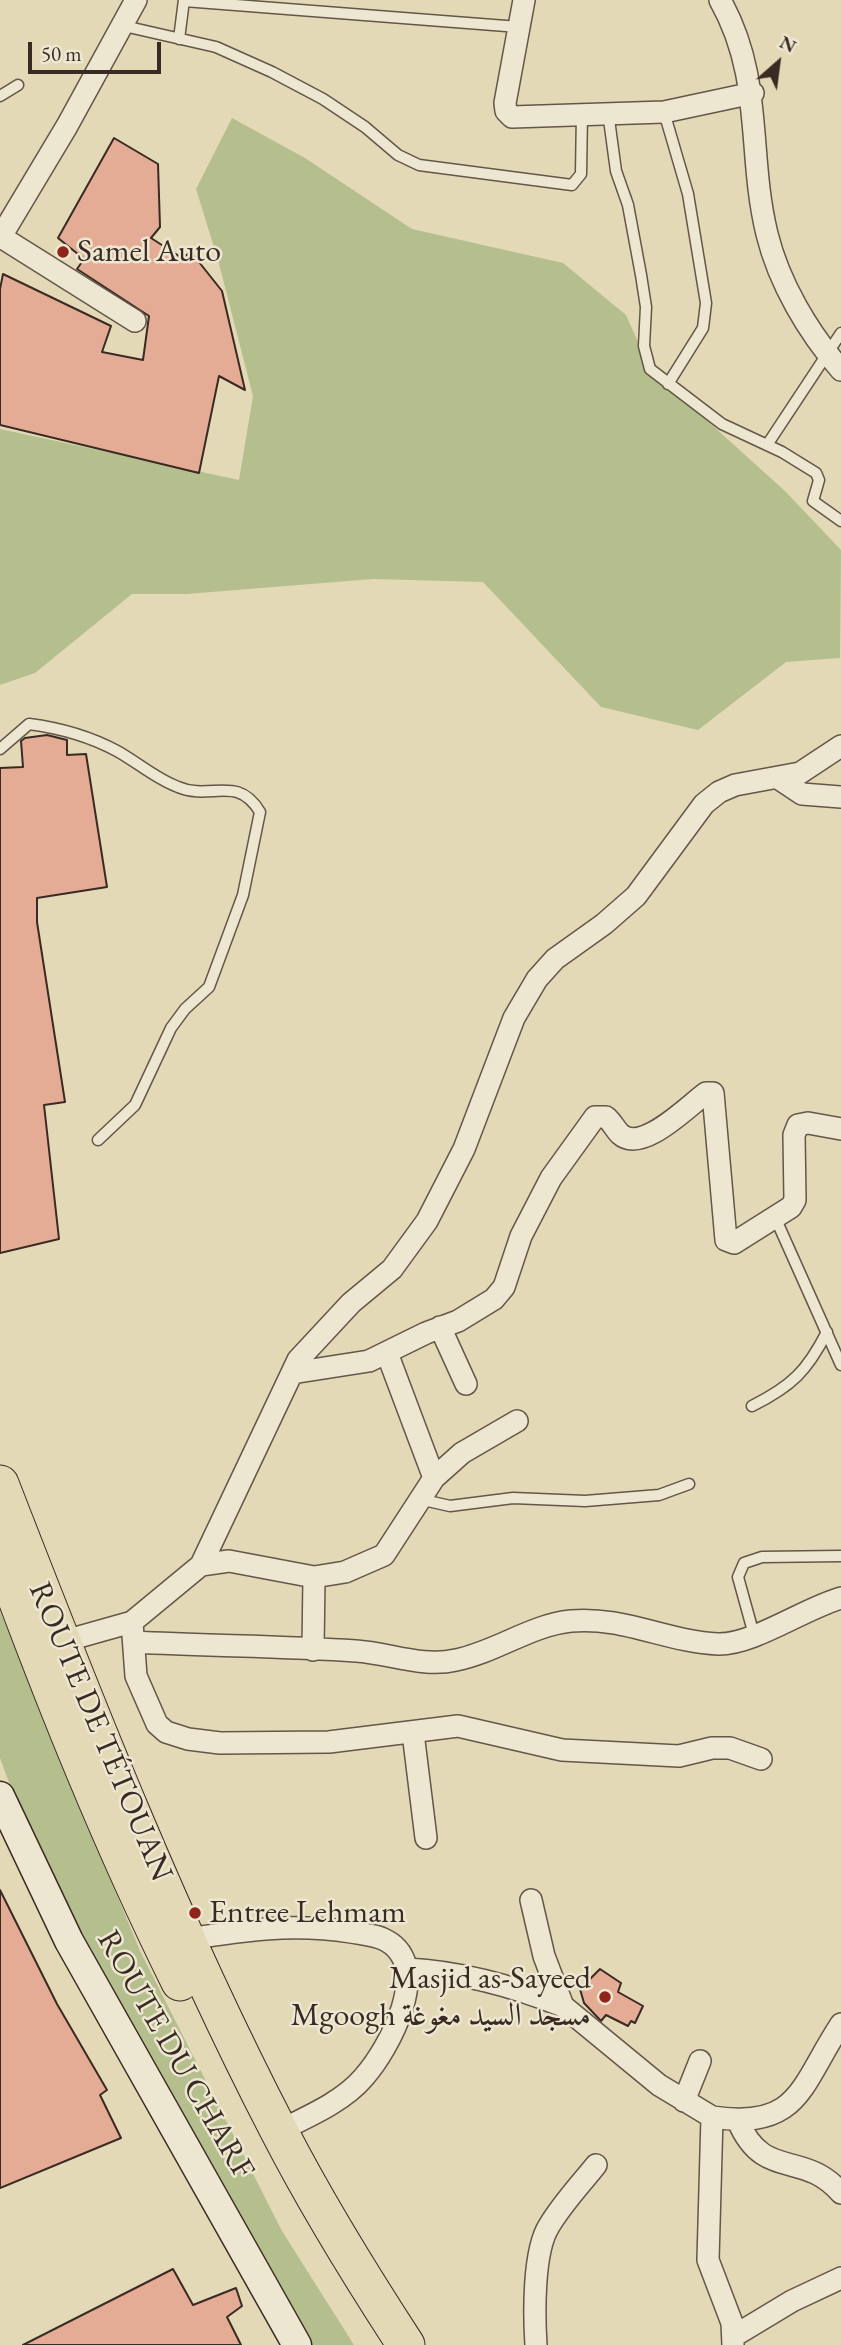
<!DOCTYPE html>
<html>
<head>
<meta charset="utf-8">
<style>
	body { margin:0 }
	#map { position:relative; width:841px; height:2345px; overflow:hidden; background:#e3d9b7; font-family:"EB Garamond",serif }
	canvas { display:block }
	.north { position:absolute; left:743px; top:28px; width:70px; height:70px; -webkit-text-stroke:5px #ede6d0; paint-order:stroke; rotate:28deg; font-size:19px; font-weight:700; line-height:28px; text-align:center; color:#392a23 }
	.north::after { content:''; display:block; margin:auto; width:24px; height:32px; background:#392a23; clip-path:polygon(50% 0,100% 100%,50% 72%,0 100%) }
	.scale { position:absolute; left:28px; top:42px; width:133px; height:32px; box-sizing:border-box; border:4px solid #392a23; border-top:0; padding-left:9px; font-size:21px; line-height:24px; white-space:nowrap; color:#392a23; -webkit-text-stroke:5px #ede6d0; paint-order:stroke }
</style>
</head>
<body>
<div id="map">
<canvas width="841" height="2345"></canvas>
<div class="north">N</div>
<div class="scale">50 m</div>
</div>
<script>
const ctx = document.querySelector('canvas').getContext('2d');
ctx.lineJoin = 'round';
function fill(path, color) {
  ctx.fillStyle = color;
  ctx.fill(path, 'evenodd');
}
function strokePath(path, color, width, dash) {
  ctx.strokeStyle = color;
  ctx.lineWidth = width;
  ctx.lineCap = dash ? 'butt' : 'round';
  ctx.setLineDash(dash || []);
  ctx.stroke(path);
}
function label(font, color, halo, rows, align = 'center') {
  ctx.font = font + ' "EB Garamond",Amiri,serif';
  ctx.lineWidth = 5;
  ctx.setLineDash([]);
  ctx.textBaseline = 'middle';
  ctx.strokeStyle = halo;
  ctx.fillStyle = color;
  for (const [text, x, y, turn = 0] of rows) {
    ctx.save();
    ctx.translate(x, y);
    ctx.rotate((+turn || 0) * Math.PI / 180);
    ctx.textAlign = isNaN(turn) ? turn : align;
    if (halo) ctx.strokeText(text, 0, 0);
    ctx.fillText(text, 0, 0);
    ctx.restore();
  }
}
fill(new Path2D(`
	M 232,118 L 305,158 L 412,229 L 563,263 L 626,315 L 650,369 L 786,492 L 841,550 L 840,658 L 786,662 L 698,730 L 601,707 L 483,582 L 373,579 L 187,594 L 132,594 L 35,673 L 0,685 L 0,429 L 239,480 L 253,396 L 218,260 L 196,189 Z
	M 0,1611 L 140,1951 L 282,2231 L 354,2345 L 312,2345 L 35,1854 L 0,1758 Z`), '#b5bf8e');
const building = new Path2D(`
	M 114,138 L 158,164 L 160,227 L 151,238 L 182,258 L 191,252 L 222,291 L 245,390 L 219,376 L 199,473 L 0,425 L 0,289 L 3,274 L 111,326 L 102,352 L 143,360 L 149,316 L 77,269 L 84,259 L 58,238 Z
	M 47,735 L 67,740 L 67,755 L 86,754 L 107,887 L 37,898 L 37,922 L 65,1102 L 44,1105 L 59,1239 L 0,1253 L 0,768 L 23,767 L 21,741 L 25,738 Z
	M 0,1890 L 57,2004 L 107,2090 L 100,2095 L 121,2138 L 0,2188 Z
	M 600,1969 L 621,1983 L 618,1992 L 643,2006 L 635,2023 L 631,2021 L 628,2026 L 606,2015 L 601,2021 L 584,2003 L 580,1989 Z
	M 173,2269 L 193,2305 L 236,2288 L 242,2306 L 227,2317 L 241,2345 L 23,2345 Z`);
fill(building, '#e4ac94');
strokePath(building, '#392a23', 2);
const lane = new Path2D(`
	M 184,1 L 519,27
	M 124,26 L 216,47 L 272,72 L 323,99 L 365,127 L 398,155 L 419,165 L 572,185 L 581,174 L 582,113
	M 179,39 L 184,0
	M 0,96 L 18,85
	M 608,112 L 616,171 L 628,205 L 641,275 L 646,307 L 644,346 L 650,369 L 722,424 L 782,452 L 816,473 L 819,480 L 813,501 L 841,521
	M 664,112 L 688,194 L 706,303 L 703,328 L 668,384
	M 767,445 L 841,333
	M 0,749 L 29,724 C 60,728 89,736 117,751 C 137,762 156,779 178,787 C 211,801 237,774 260,812 L 243,895 L 209,987 L 185,1009 L 171,1028 L 135,1105 L 98,1140
	M 774,1215 L 841,1365
	M 752,1406 C 792,1386 807,1371 827,1332
	M 419,1499 L 450,1506 L 513,1498 L 585,1501 L 659,1495 L 689,1484
	M 754,1635 L 738,1577 L 744,1563 L 762,1557 L 841,1556`);
const street = new Path2D(`
	M 524,0 L 505,103 L 506,111 L 512,117 L 664,112 L 753,93
	M 720,0 C 764,78 747,152 767,234 C 779,283 808,332 841,370
	M 1,237 L 135,321
	M 0,238 L 67,126 L 136,0
	M 778,778 L 802,794 L 841,797
	M 440,1327 L 466,1384
	M 387,1353 L 434,1478
	M 292,1373 L 369,1361 L 426,1333 L 458,1321 L 494,1299 L 504,1287 L 521,1236 L 551,1178 L 595,1117 L 606,1117 C 612,1122 615,1129 620,1134 C 642,1154 688,1106 706,1093 L 713,1093 L 726,1240 L 734,1243 L 791,1207 L 795,1200 L 794,1135 L 798,1125 L 808,1123 L 841,1129
	M 201,1565 L 298,1360 L 351,1303 L 392,1269 L 427,1221 L 464,1149 L 514,1018 L 537,979 L 555,959 L 604,924 L 636,896 L 704,804 L 719,792 L 735,785 L 800,773 L 841,746
	M 132,1622 L 201,1565 L 229,1561 L 314,1577 L 345,1572 L 384,1555 L 434,1478 L 462,1453 L 517,1421
	M 61,1642 L 132,1622 L 136,1676 L 157,1724 L 166,1732 L 188,1739 L 220,1743 L 329,1742 L 458,1726 L 562,1750 L 679,1756 L 712,1748 L 730,1748 L 761,1759
	M 134,1642 C 208,1646 282,1646 356,1651 C 389,1653 423,1668 456,1660 C 496,1652 531,1625 571,1621 C 622,1616 668,1642 718,1644 C 753,1645 805,1608 841,1598
	M 313,1650 L 314,1577
	M 413,1733 L 426,1838
	M 531,1900 L 544,1956 L 563,2006 L 659,2085 L 712,2117
	M 187,1939 C 246,1930 291,1923 351,1932 C 363,1934 377,1935 387,1941 C 433,1967 389,2049 364,2077 C 343,2102 307,2117 279,2131
	M 408,1969 C 462,1972 513,1986 563,2006
	M 684,2101 L 700,2061
	M 738,2121 C 764,2182 803,2149 841,2193
	M 734,2336 L 792,2301 L 841,2278
	M 536,2345 C 534,2315 533,2251 549,2226 C 562,2204 580,2185 596,2165
	M 733,2345 L 732,2323 L 708,2260 L 712,2117 C 800,2130 800,2086 841,2024`);
const secondary = new Path2D(`
	M 0,1796 L 69,1941 L 297,2345`);
const highway = new Path2D(`
	M 0,1484 C 85,1703 171,1923 279,2131 C 317,2205 361,2276 406,2345
	M 0,1554 C 54,1700 111,1843 180,1982`);
strokePath(lane, '#645648', 13);
strokePath(street, '#645648', 24);
strokePath(secondary, '#392a23', 31);
strokePath(highway, '#392a23', 39);
strokePath(lane, '#ede6d0', 10);
strokePath(street, '#ede6d0', 21);
strokePath(secondary, '#ede6d0', 28);
strokePath(highway, '#e3d9b7', 37);
for (const [x, y, r, color] of [
	[63,252,7,"#8f2418"],
	[195,1913,7,"#8f2418"],
	[605,1997,7,"#8f2418"]
]) {
  const dot = new Path2D();
  dot.arc(x, y, r, 0, 2 * Math.PI);
  ctx.fillStyle = color;
  ctx.fill(dot);
  strokePath(dot, '#ede6d0', 2.5);
}
label('32px', '#392a23', '#ede6d0', [
	["Samel Auto",77,252],
	["Entree Lehmam",209,1913],
	["Masjid as-Sayeed",591,1979,"right"],
	["Mgoogh مسجد السيد مغوغة",591,2016,"right"]
], 'left');
label('32px', '#392a23', '#ede6d0', [
	["ROUTE DE TÉTOUAN",100,1732,67],
	["ROUTE DU CHARF",175,2055,60]
]);
</script>
</body>
</html>
